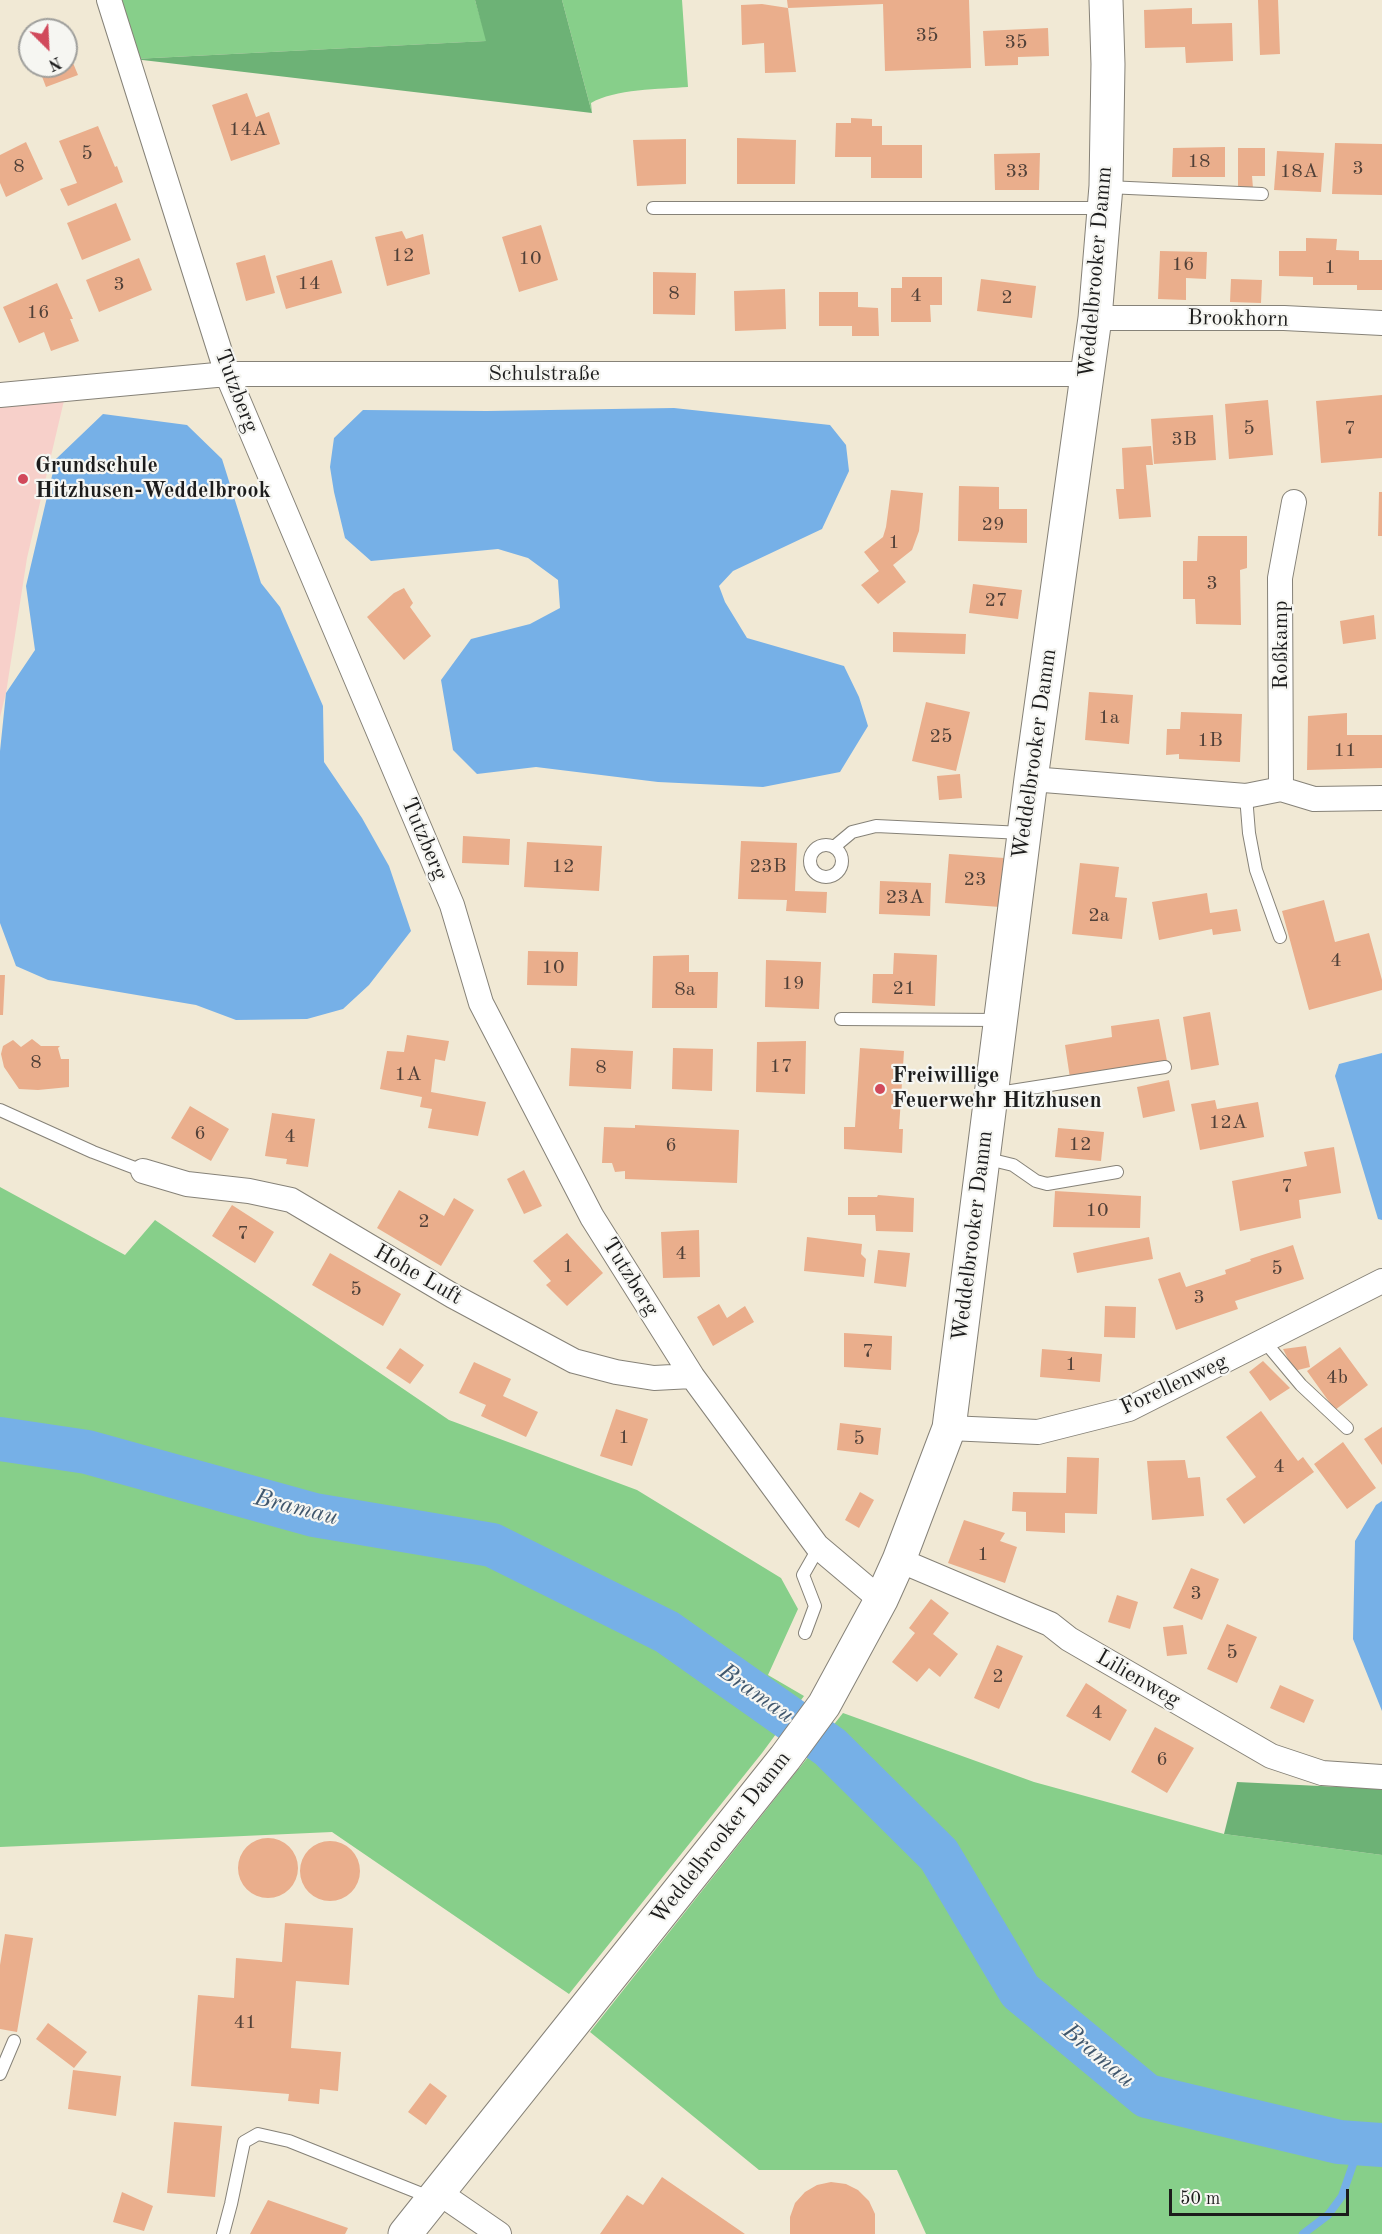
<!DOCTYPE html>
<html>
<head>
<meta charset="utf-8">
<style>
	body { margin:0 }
	#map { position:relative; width:1382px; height:2234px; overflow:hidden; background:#f1e9d5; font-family:"Old Standard TT",serif }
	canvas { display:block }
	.north { position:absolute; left:18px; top:18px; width:60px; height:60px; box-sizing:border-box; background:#f6f6f2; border:2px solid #9f9f9c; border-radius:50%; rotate:156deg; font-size:16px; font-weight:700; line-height:24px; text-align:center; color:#1c1c1c }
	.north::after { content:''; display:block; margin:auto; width:21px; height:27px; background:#d1495b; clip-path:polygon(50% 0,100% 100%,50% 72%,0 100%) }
	.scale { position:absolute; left:1169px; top:2189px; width:180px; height:27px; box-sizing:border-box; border:3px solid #1c1c1c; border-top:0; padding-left:8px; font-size:18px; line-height:21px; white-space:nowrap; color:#1c1c1c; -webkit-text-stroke:4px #f6f6f2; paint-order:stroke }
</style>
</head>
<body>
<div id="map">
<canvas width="1382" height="2234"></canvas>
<div class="north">N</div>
<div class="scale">50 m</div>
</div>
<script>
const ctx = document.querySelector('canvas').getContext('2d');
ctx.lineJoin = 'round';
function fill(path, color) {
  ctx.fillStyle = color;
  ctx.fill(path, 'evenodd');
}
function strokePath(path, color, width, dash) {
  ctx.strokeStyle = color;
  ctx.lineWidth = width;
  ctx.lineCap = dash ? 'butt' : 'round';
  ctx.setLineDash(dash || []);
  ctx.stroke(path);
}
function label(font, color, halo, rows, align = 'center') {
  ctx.font = font + ' "Old Standard TT",serif';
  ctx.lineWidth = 4.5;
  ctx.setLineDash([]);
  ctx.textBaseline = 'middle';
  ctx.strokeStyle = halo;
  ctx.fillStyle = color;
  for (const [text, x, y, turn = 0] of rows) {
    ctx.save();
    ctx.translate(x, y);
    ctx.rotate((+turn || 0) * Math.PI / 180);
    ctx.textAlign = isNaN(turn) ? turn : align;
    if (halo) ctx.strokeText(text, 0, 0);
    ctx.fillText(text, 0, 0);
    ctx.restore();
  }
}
fill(new Path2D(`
	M 66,392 L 27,558 L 6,693 L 0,717 L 0,400 Z`), '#f7d0ca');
fill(new Path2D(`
	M 115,0 L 475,0 L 487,41 L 134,59 Z
	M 562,0 L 682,0 L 688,87 C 661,89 614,89 591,103 L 592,113 Z
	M 0,1187 L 125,1255 L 155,1220 L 449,1420 L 637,1490 L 781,1578 L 798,1609 L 768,1675 L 804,1696 L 762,1753 L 569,1994 L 332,1832 L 0,1847 Z
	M 843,1713 L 1034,1782 L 1224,1834 L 1382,1855 L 1382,2234 L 926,2234 L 897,2170 L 759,2170 L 590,2032 Z`), '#87cf8a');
fill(new Path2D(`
	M 475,0 L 562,0 L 592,113 L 134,59 L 486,41 Z
	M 1237,1782 L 1382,1789 L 1382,1855 L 1224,1834 Z`), '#6db276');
fill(new Path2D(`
	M 674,408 L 830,425 L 846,445 L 849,471 L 822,529 L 733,571 L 719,586 L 725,602 L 747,638 L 844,666 L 859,697 L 868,726 L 840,772 L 763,787 L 658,782 L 536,767 L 477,774 L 453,750 L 441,680 L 471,639 L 530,624 L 560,608 L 558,580 L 528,558 L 498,549 L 371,561 L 345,538 L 334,492 L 330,467 L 334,438 L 363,410 L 487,411 Z
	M 103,414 L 187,425 L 222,459 L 261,583 L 280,607 L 323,706 L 324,762 L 362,818 L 389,866 L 411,931 L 369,985 L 343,1009 L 307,1019 L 236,1020 L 196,1005 L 48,980 L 16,966 L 0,923 L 0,751 L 6,693 L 35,650 L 26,586 L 56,459 Z
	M 1382,1053 L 1382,1220 L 1378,1219 L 1335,1076 L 1339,1064 Z
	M 1382,1501 L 1382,1711 L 1353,1639 L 1355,1541 L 1376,1505 Z`), '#76b0e7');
strokePath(new Path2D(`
	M 1303,2234 L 1328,2215 L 1342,2196 L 1360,2144`), '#76b0e7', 8);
strokePath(new Path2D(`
	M 0,1439 L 87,1452 L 314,1515 L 492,1545 L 667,1632 L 830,1747 L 939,1855 L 1020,1991 L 1147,2096 L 1339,2142 L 1382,2145`), '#76b0e7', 44);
fill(new Path2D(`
	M 787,0 L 969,0 L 971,68 L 885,71 L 883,4 L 788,8 L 796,72 L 765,73 L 764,43 L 742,45 L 741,5 L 762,4 L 788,8 Z
	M 1258,0 L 1278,0 L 1280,54 L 1260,55 Z
	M 1192,8 L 1192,24 L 1232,23 L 1233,61 L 1186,63 L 1185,47 L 1145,48 L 1144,10 Z
	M 56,21 L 60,30 L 36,30 Z
	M 1048,28 L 1049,56 L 1018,57 L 1018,65 L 985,66 L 983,31 Z
	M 30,32 L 30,47 L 25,34 Z
	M 66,46 L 78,75 L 46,87 L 38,66 L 66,66 Z
	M 247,93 L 256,117 L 269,112 L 280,144 L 231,161 L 212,105 Z
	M 851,118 L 872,119 L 872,126 L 882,126 L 882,145 L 922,145 L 922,178 L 871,178 L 871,157 L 835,157 L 836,123 L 851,123 Z
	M 98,126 L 115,167 L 117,166 L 123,182 L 68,206 L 60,189 L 77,183 L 59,141 Z
	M 737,138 L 796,140 L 795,184 L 737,184 Z
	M 686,139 L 686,184 L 637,186 L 633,140 Z
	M 26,142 L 43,179 L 6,197 L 0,183 L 0,155 Z
	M 1335,143 L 1382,144 L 1382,195 L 1332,194 Z
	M 1225,147 L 1225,177 L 1172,177 L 1173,148 Z
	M 1238,148 L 1265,148 L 1265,176 L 1252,176 L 1253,188 L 1238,187 Z
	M 1277,151 L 1324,153 L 1321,192 L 1274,190 Z
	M 1040,153 L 1039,190 L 995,190 L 994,154 Z
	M 116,203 L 131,240 L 82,260 L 67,223 Z
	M 541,225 L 558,280 L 519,292 L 502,237 Z
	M 402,231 L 406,239 L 423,234 L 430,274 L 387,286 L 375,237 Z
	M 1306,238 L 1337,239 L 1336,250 L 1359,251 L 1359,260 L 1382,260 L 1382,290 L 1357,290 L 1357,285 L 1313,285 L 1313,277 L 1279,276 L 1279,251 L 1306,251 Z
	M 1160,251 L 1207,252 L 1206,279 L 1186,278 L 1186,300 L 1158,299 Z
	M 265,255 L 275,293 L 246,301 L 236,263 Z
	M 139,258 L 152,290 L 99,312 L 86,280 Z
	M 332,260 L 342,293 L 286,309 L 276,276 Z
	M 653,272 L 696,273 L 695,315 L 653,314 Z
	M 902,277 L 942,277 L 942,305 L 930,305 L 931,322 L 891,322 L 891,288 L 902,288 Z
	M 981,279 L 1036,286 L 1032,318 L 977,311 Z
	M 1231,279 L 1262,280 L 1261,303 L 1230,302 Z
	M 57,283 L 73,319 L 70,319 L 79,341 L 51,351 L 44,332 L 19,343 L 3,307 Z
	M 785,289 L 786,329 L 735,331 L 734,291 Z
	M 819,292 L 858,292 L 858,307 L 878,308 L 879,336 L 852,336 L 852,326 L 819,326 Z
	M 1382,395 L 1382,458 L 1321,463 L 1316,401 Z
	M 1268,400 L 1273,455 L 1229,459 L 1225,404 Z
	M 1213,415 L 1216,460 L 1154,464 L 1151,419 Z
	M 1151,446 L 1153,465 L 1146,465 L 1151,517 L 1119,519 L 1116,489 L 1124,489 L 1122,448 Z
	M 959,486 L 999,487 L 999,509 L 1027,509 L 1027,543 L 958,541 Z
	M 891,490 L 923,493 L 919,531 L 912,550 L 893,565 L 906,582 L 878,604 L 861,585 L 879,571 L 864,552 L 883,537 L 886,527 Z
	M 1379,492 L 1382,492 L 1382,536 L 1378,536 Z
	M 1198,536 L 1247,536 L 1247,568 L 1240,570 L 1241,625 L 1196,624 L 1195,599 L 1183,599 L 1183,561 L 1197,561 Z
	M 973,584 L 1022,590 L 1018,619 L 969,613 Z
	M 404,588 L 413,603 L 410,607 L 431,636 L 404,660 L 367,617 L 394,593 Z
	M 1374,615 L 1376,639 L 1343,644 L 1340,621 Z
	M 893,632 L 966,634 L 965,654 L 893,652 Z
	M 1089,692 L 1133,695 L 1129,744 L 1085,740 Z
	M 926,702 L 970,712 L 956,771 L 912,761 Z
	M 1181,712 L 1242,714 L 1240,762 L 1179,759 L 1179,754 L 1166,755 L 1167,729 L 1180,729 Z
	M 1347,713 L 1347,735 L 1382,735 L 1382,768 L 1307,770 L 1308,716 Z
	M 960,774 L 962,798 L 939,800 L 937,776 Z
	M 463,836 L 510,839 L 509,865 L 462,863 Z
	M 741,841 L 797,843 L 795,891 L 827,892 L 826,913 L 786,911 L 787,900 L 738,899 Z
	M 527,842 L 602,846 L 599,891 L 524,887 Z
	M 949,854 L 1004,858 L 1000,907 L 945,903 Z
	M 1080,863 L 1119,867 L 1115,897 L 1127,898 L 1122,939 L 1072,934 Z
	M 880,881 L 931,883 L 930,916 L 879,914 Z
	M 1207,893 L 1210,913 L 1237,909 L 1241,931 L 1213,935 L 1212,929 L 1159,940 L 1152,902 Z
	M 1324,900 L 1335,942 L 1369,933 L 1382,980 L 1382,990 L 1309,1010 L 1282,911 Z
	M 528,951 L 578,952 L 577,986 L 527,985 Z
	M 894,953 L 937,955 L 935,1006 L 872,1003 L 873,974 L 893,974 Z
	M 689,955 L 689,972 L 718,972 L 717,1008 L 652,1008 L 653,956 Z
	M 766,960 L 821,962 L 819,1009 L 765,1007 Z
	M 0,975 L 5,975 L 3,1015 L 0,1015 Z
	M 1210,1012 L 1219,1065 L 1191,1070 L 1183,1017 Z
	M 1159,1019 L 1167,1061 L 1070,1078 L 1065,1045 L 1112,1037 L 1111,1026 Z
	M 407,1035 L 449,1041 L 445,1061 L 435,1059 L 431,1092 L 486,1102 L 478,1136 L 428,1128 L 432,1109 L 420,1107 L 422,1097 L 380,1089 L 387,1051 L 404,1052 Z
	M 32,1039 L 41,1046 L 60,1046 L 58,1048 L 61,1059 L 69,1059 L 69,1087 L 38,1090 L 19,1089 L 4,1067 L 1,1054 L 3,1046 L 13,1040 L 21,1047 Z
	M 806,1041 L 805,1094 L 756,1092 L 757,1042 Z
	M 571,1048 L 633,1051 L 631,1089 L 569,1086 Z
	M 673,1048 L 713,1049 L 712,1091 L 672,1089 Z
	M 860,1048 L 904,1051 L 899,1129 L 903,1129 L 902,1153 L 844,1149 L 844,1127 L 855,1127 Z
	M 1169,1080 L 1175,1111 L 1143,1118 L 1137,1087 Z
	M 1215,1100 L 1217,1109 L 1258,1102 L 1264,1137 L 1200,1150 L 1191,1104 Z
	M 190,1106 L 229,1129 L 211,1161 L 171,1138 Z
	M 272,1113 L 315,1119 L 308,1167 L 286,1164 L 287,1159 L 265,1156 Z
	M 635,1125 L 739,1130 L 737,1183 L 625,1179 L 625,1171 L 615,1172 L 612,1163 L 602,1163 L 604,1127 L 635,1128 Z
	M 1058,1128 L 1104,1132 L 1101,1161 L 1055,1157 Z
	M 1334,1147 L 1341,1193 L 1299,1200 L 1301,1218 L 1240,1231 L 1232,1181 L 1307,1166 L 1304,1152 Z
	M 524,1170 L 542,1206 L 524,1214 L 507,1179 Z
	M 399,1190 L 444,1216 L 454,1198 L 474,1210 L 441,1266 L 377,1228 Z
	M 1055,1191 L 1141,1196 L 1140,1228 L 1053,1227 Z
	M 878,1195 L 914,1198 L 913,1232 L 876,1231 L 875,1215 L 848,1215 L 848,1197 L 877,1197 Z
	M 232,1205 L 274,1232 L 255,1263 L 212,1236 Z
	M 699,1230 L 700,1277 L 663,1278 L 661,1232 Z
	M 567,1233 L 603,1273 L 567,1306 L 546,1285 L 551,1281 L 533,1261 Z
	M 807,1237 L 862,1244 L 861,1254 L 866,1259 L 864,1277 L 804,1271 Z
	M 1149,1237 L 1153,1259 L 1077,1273 L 1073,1253 Z
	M 1293,1245 L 1304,1279 L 1235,1301 L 1238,1309 L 1176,1330 L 1158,1279 L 1180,1272 L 1186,1287 L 1226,1274 L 1225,1270 L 1251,1261 L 1250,1259 Z
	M 878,1250 L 910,1253 L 906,1287 L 874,1283 Z
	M 330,1253 L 401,1294 L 383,1326 L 312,1285 Z
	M 719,1304 L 727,1318 L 745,1306 L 754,1322 L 713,1346 L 697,1317 Z
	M 1105,1306 L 1136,1307 L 1135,1338 L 1104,1337 Z
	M 844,1333 L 892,1336 L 891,1370 L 844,1367 Z
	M 1306,1346 L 1310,1367 L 1294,1371 L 1283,1349 Z
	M 1340,1347 L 1368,1385 L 1335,1410 L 1307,1371 Z
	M 400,1348 L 424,1365 L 410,1384 L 386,1368 Z
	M 1042,1349 L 1102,1354 L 1100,1382 L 1040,1377 Z
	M 1263,1361 L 1290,1388 L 1270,1401 L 1249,1372 Z
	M 474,1362 L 511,1379 L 503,1396 L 538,1412 L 526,1437 L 481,1416 L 486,1405 L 459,1393 Z
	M 616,1409 L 648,1419 L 632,1466 L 600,1456 Z
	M 1261,1411 L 1298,1461 L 1303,1457 L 1314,1472 L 1244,1524 L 1226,1499 L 1256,1477 L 1226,1437 Z
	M 840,1423 L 881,1428 L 878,1455 L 837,1450 Z
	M 1382,1427 L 1382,1465 L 1364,1439 Z
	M 1343,1442 L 1376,1488 L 1347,1509 L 1314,1464 Z
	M 1067,1457 L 1099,1458 L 1097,1514 L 1065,1513 L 1065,1533 L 1026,1531 L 1026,1512 L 1012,1511 L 1013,1492 L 1066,1493 Z
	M 1185,1460 L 1188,1478 L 1200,1477 L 1204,1516 L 1152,1520 L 1147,1461 Z
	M 860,1492 L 874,1500 L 859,1528 L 845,1520 Z
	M 964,1520 L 1005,1533 L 1000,1541 L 1017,1547 L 1005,1583 L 948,1563 Z
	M 1191,1568 L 1219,1579 L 1202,1620 L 1173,1608 Z
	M 1117,1595 L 1138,1602 L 1130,1629 L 1108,1622 Z
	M 931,1599 L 949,1613 L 933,1634 L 958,1654 L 940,1677 L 929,1668 L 917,1682 L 892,1662 L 915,1633 L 909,1628 Z
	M 1227,1624 L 1257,1637 L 1237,1683 L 1207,1669 Z
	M 1183,1625 L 1187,1654 L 1167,1656 L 1163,1627 Z
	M 997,1645 L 1023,1656 L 999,1709 L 974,1698 Z
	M 1086,1683 L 1127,1710 L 1110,1741 L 1066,1716 Z
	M 1280,1685 L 1314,1700 L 1304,1723 L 1270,1708 Z
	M 1155,1727 L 1194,1748 L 1167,1793 L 1131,1772 Z
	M238 1868a30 30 0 1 1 60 0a30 30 0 1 1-60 0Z
	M300 1871a30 30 0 1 1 60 0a30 30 0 1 1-60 0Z
	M 285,1923 L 353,1928 L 349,1985 L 296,1981 L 291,2048 L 341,2052 L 338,2091 L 320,2089 L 319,2104 L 288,2101 L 289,2094 L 191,2086 L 198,1995 L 234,1998 L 236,1958 L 282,1962 Z
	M 5,1934 L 33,1938 L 17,2032 L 0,2029 L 0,1965 Z
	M 48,2023 L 87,2052 L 74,2068 L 36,2039 Z
	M 73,2070 L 121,2076 L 116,2116 L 68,2109 Z
	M 430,2083 L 447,2096 L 426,2125 L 408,2112 Z
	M 174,2122 L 222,2126 L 215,2197 L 167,2193 Z
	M 662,2177 L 745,2234 L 600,2234 L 627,2195 L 643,2205 Z
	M 831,2182 L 846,2184 L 858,2190 L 869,2201 L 875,2214 L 875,2234 L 790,2234 L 790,2217 L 795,2203 L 805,2192 L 817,2185 Z
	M 122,2192 L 153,2206 L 144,2231 L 113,2222 Z
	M 268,2200 L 348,2228 L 345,2234 L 250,2234 Z`), '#eaae8c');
const lane = new Path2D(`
	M 1107,187 L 1262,194
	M 653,208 L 1104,208
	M 1246,796 L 1249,833 L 1256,870 L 1280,937
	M810 861a16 16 0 1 1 32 0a16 16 0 1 1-32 0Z
	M 834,847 L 852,832 L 876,826 L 1023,833
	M 841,1019 L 999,1020
	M 992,1094 L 1165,1067
	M 0,1110 L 93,1152 L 143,1171
	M 984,1158 L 1013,1165 L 1036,1181 L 1047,1184 L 1117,1172
	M 1265,1342 L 1301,1385 L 1347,1428
	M 805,1633 L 815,1606 L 803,1575 L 819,1547
	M 0,2074 L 14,2041
	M 223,2234 L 231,2204 L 244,2142 L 258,2134 L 289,2141 L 432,2198`);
const street = new Path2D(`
	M 109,0 L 227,374 L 452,905 L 481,1003 L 592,1217 L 692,1376 L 817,1546 L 881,1600
	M 1095,318 L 1284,318 L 1382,323
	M 0,395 L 227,374 L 1088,374
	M 1031,779 L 1246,796 L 1281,789 L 1314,799 L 1382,798
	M 1281,789 L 1280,578 L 1294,502
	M 143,1171 L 187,1184 L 249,1191 L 291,1200 L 453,1296 L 574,1361 L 616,1372 L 654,1378 L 692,1376
	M 949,1428 L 1038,1432 L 1129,1409 L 1382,1281
	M 899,1560 L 1050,1624 L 1069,1639 L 1271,1756 L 1322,1773 L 1382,1777
	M 438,2192 L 499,2234`);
const secondary = new Path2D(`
	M 405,2234 L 785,1758 L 824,1705 L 881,1600 L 899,1560 L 949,1428 L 1031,779 L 1095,318 L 1106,186 L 1108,64 L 1106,0`);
strokePath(lane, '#868278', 14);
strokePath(street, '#868278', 26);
strokePath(secondary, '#868278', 35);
strokePath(lane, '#fff', 12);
strokePath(street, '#fff', 24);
strokePath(secondary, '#fff', 33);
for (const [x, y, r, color] of [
	[23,479,6,"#d1495b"],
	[880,1089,6,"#d1495b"]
]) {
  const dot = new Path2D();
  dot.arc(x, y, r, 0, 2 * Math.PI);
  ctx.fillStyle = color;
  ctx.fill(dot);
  strokePath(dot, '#f6f6f2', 2);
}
label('20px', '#504038', null, [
	["35",927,36],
	["35",1016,43],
	["14A",248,130],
	["5",87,154],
	["18",1199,162],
	["8",19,167],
	["3",1358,169],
	["33",1017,172],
	["18A",1299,172],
	["12",403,256],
	["10",530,259],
	["16",1183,265],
	["1",1330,268],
	["14",309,284],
	["3",119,285],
	["8",674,294],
	["4",916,296],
	["2",1007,298],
	["16",38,313],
	["5",1249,429],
	["7",1350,429],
	["3B",1184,440],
	["29",993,525],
	["1",894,543],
	["3",1212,584],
	["27",996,601],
	["1a",1109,718],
	["25",941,737],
	["1B",1210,741],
	["11",1345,751],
	["12",563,867],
	["23B",768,867],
	["23",975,880],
	["23A",905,898],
	["2a",1099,916],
	["4",1336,961],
	["10",553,968],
	["19",793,984],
	["21",904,989],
	["8a",685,990],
	["8",36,1063],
	["17",781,1067],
	["8",601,1068],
	["1A",408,1075],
	["12A",1228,1123],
	["6",200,1134],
	["4",290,1137],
	["12",1080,1145],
	["6",671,1146],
	["7",1287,1187],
	["10",1097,1211],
	["2",424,1222],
	["7",243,1234],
	["4",681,1254],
	["1",568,1267],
	["5",1277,1269],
	["5",356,1290],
	["3",1199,1298],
	["7",868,1352],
	["1",1071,1365],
	["4b",1337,1378],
	["1",624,1438],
	["5",859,1439],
	["4",1279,1467],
	["1",983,1555],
	["3",1196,1594],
	["5",1232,1653],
	["2",998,1677],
	["4",1097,1713],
	["6",1162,1760],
	["41",245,2023]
]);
label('22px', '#1c1c1c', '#f6f6f2', [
	["Weddelbrooker Damm",1096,272,-85],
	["Brookhorn",1238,319,1],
	["Schulstraße",544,374],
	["Tutzberg",236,391,69],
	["Roßkamp",1281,645,-90],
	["Weddelbrooker Damm",1035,754,-82],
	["Tutzberg",424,839,67],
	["Weddelbrooker Damm",973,1236,-83],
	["Hohe Luft",418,1275,30],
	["Tutzberg",630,1277,58],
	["Forellenweg",1174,1385,-25],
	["Lilienweg",1138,1679,30],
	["Weddelbrooker Damm",721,1838,-52]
]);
label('bold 22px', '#1c1c1c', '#f6f6f2', [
	["Grundschule",35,466],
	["Hitzhusen-Weddelbrook",35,491],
	["Freiwillige",892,1076],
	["Feuerwehr Hitzhusen",892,1101]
], 'left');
label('italic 24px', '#40576d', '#f6f6f2', [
	["Bramau",296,1508,14],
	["Bramau",756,1694,35],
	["Bramau",1098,2056,40]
]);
</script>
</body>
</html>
